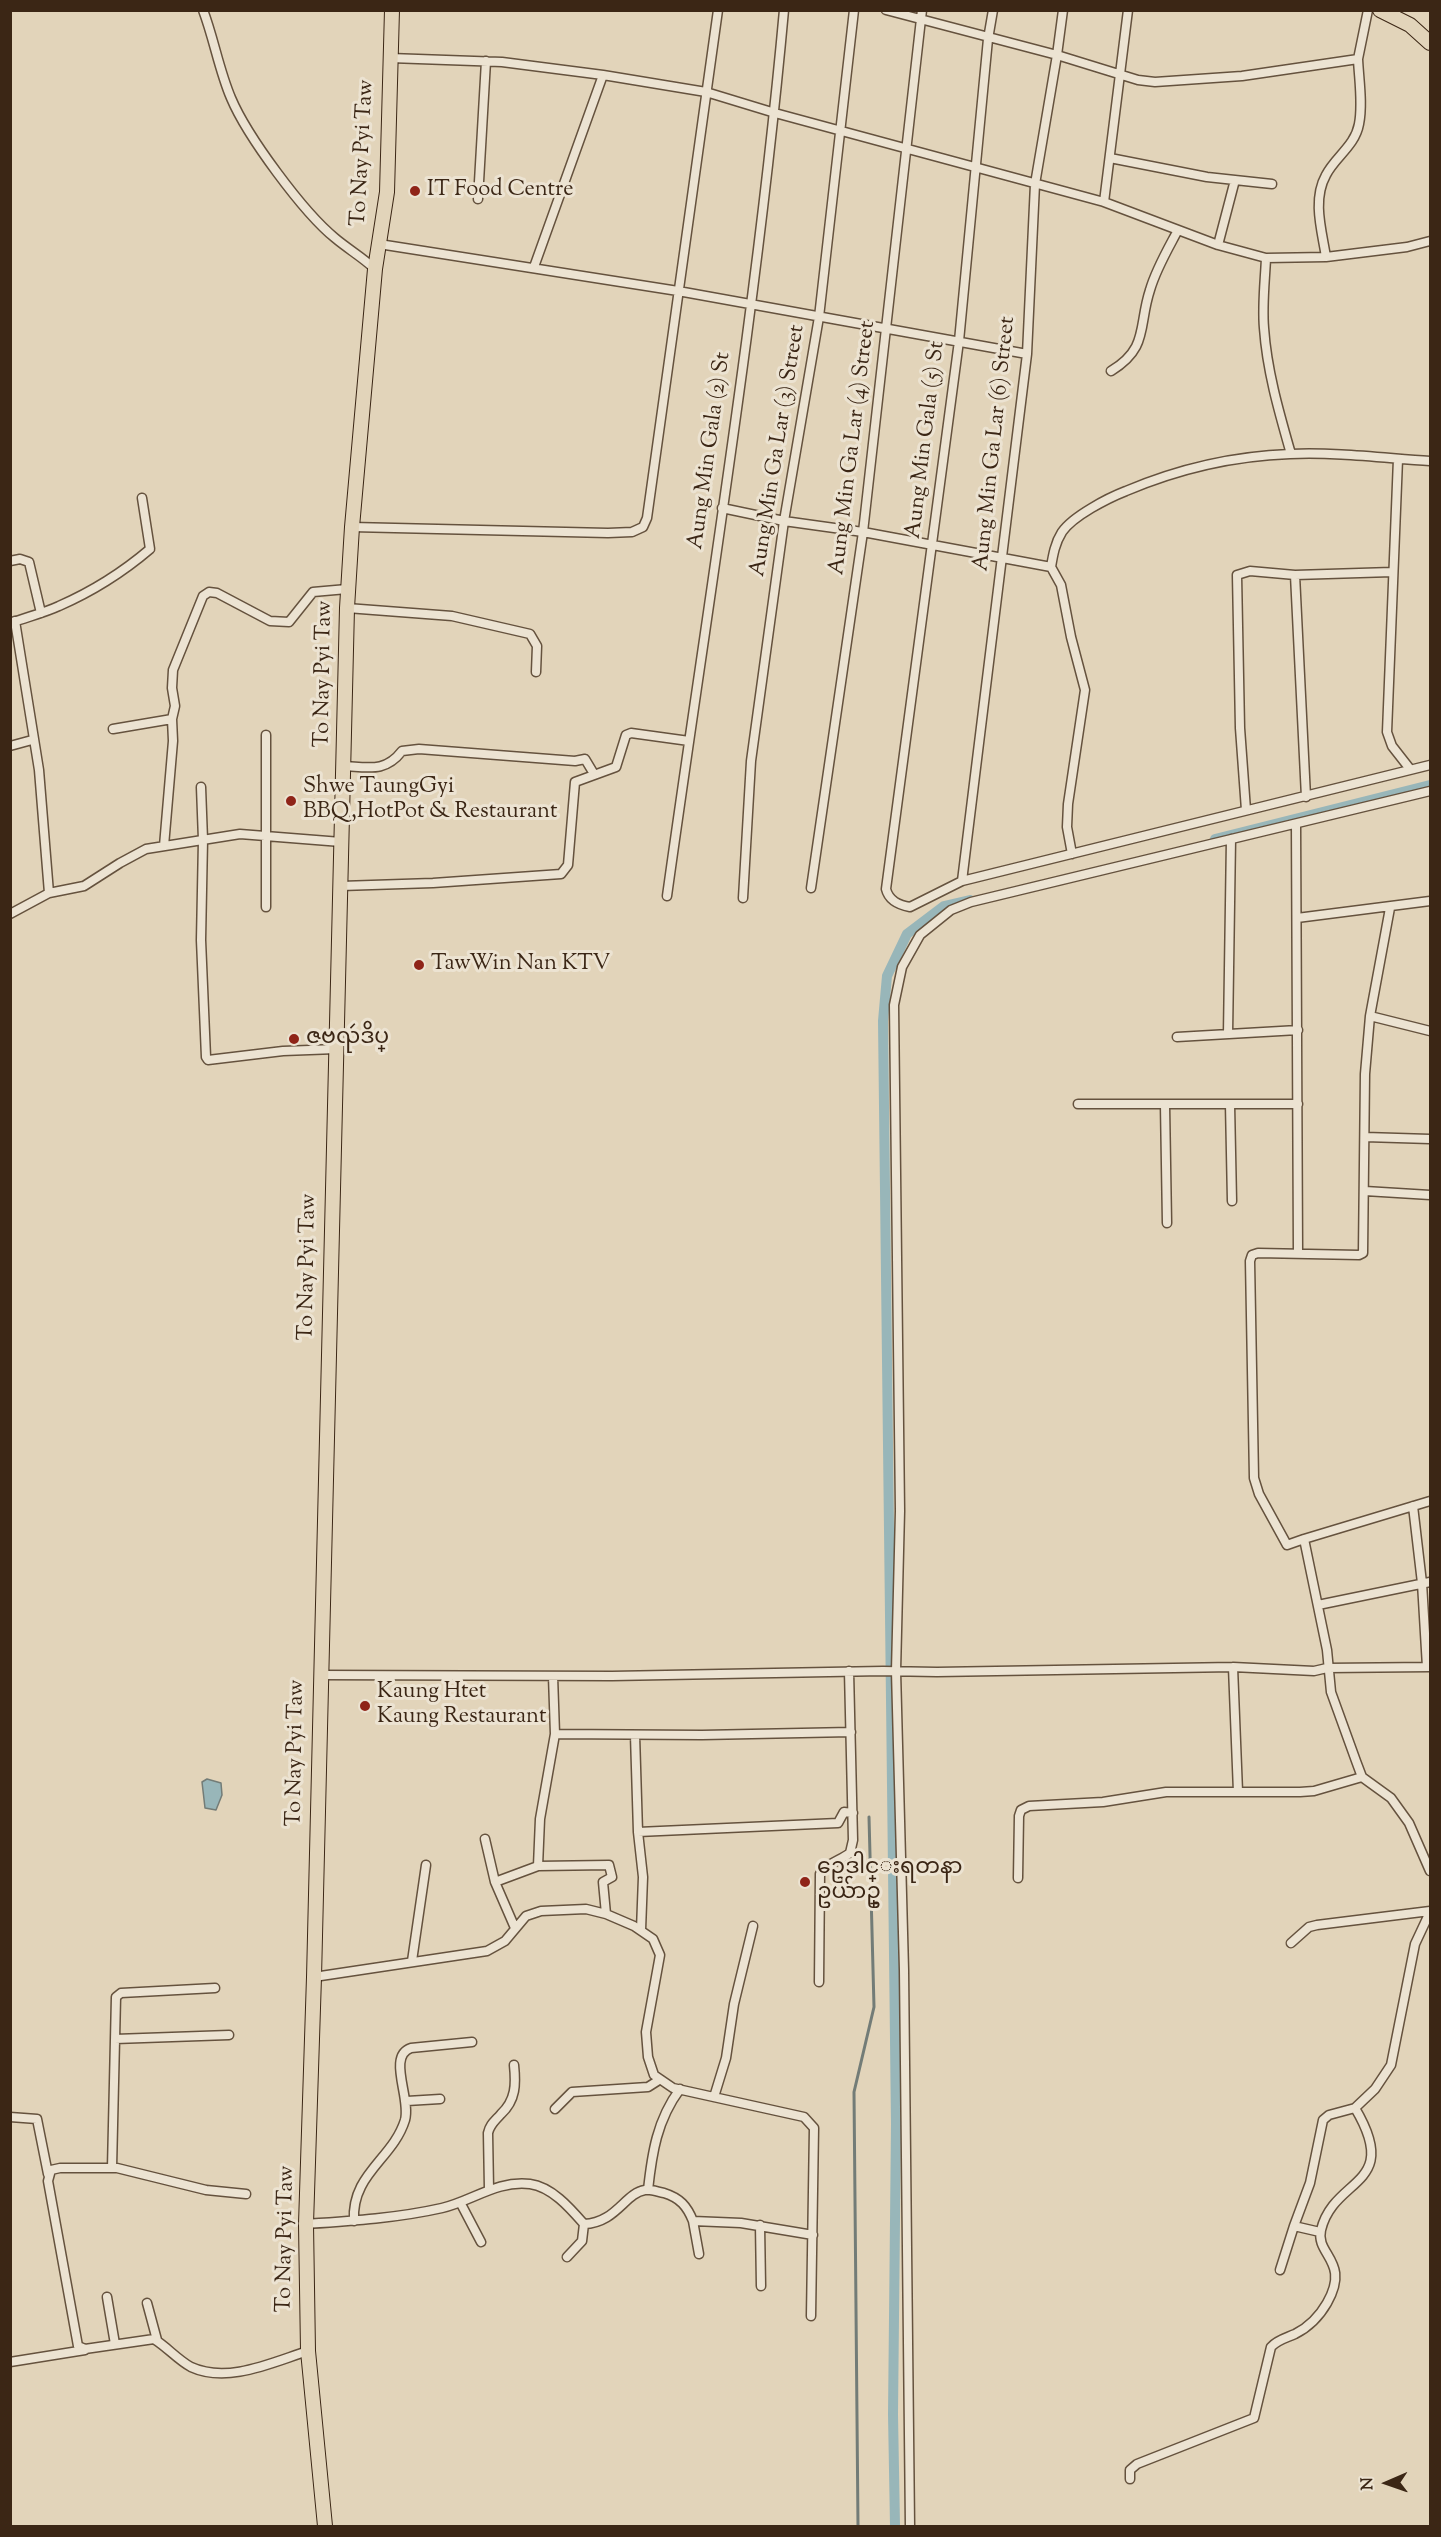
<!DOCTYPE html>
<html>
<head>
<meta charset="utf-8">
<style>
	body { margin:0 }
	#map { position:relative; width:1441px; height:2537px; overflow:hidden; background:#e2d4ba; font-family:"Sorts Mill Goudy",serif }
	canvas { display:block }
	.frame { position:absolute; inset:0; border:12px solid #3b2615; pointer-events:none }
	.north { position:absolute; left:1357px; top:2453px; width:60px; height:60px; -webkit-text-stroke:4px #ece3d2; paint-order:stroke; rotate:268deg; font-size:16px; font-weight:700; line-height:24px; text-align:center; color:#3b2615 }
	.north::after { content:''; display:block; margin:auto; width:21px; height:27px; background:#3b2615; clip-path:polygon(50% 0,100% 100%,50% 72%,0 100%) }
</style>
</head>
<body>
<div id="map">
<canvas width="1441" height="2537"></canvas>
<div class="frame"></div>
<div class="north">N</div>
</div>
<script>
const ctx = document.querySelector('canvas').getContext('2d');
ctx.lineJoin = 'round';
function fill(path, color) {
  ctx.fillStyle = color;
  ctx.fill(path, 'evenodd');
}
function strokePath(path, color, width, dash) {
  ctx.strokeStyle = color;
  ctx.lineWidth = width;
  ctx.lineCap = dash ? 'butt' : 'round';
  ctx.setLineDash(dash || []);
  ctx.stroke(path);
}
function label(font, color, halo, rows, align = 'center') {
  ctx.font = font + ' "Sorts Mill Goudy","Noto Sans Myanmar",serif';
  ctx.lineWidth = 6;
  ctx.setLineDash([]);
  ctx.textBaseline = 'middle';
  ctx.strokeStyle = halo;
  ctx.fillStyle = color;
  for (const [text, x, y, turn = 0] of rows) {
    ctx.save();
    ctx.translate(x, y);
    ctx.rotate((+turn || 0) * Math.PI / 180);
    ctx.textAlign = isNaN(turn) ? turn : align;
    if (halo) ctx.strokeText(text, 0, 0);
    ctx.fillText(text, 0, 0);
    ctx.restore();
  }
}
const water = new Path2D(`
	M 207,1779 L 221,1783 L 222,1795 L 216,1810 L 205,1808 L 202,1782 Z`);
fill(water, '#98b6b9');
strokePath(water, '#737c77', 1.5);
strokePath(new Path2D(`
	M 858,2526 L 854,2092 L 874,2007 L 869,1817`), '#737c77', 3);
strokePath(new Path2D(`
	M 1215,839 L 1430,785
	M 895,2526 L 893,2414 L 896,2124 L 883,1021 L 887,976 L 907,934 L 944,906 L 970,900`), '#98b6b9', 10);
const street = new Path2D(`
	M 203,10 C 214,39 219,70 231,98 C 247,136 303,212 335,238 C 348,249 362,257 375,269
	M 886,10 L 1057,55 L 1138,80 L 1155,82 L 1242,76 L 1358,59 L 1368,10
	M 993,10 L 988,39 L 959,341 L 886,889 C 889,901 899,905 910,907 L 962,881 L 1430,765
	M 390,58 L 502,62 L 603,75 L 706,92 L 775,113 L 1104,202 L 1218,245 L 1266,258 L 1326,257 L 1407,247 L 1430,241
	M 1110,158 L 1207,177 L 1272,184
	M 478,199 L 486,61
	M 1104,202 L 1128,10
	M 379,244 L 678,291 L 1027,354
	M 1218,245 L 1235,180
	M 1326,257 C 1322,231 1312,200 1326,175 C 1335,157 1355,146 1359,124 C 1363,104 1359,80 1358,59
	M 1266,258 C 1265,281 1262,305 1264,328 C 1267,371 1279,412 1291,454
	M 534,267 L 603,75
	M 1111,371 C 1149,348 1138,326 1150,290 C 1156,269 1168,249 1178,230
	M 1398,459 L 1387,732 L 1392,746 L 1410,769
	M 722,508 L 784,521 L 863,532 L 1051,567 L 1061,585 L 1071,637 L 1085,690 L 1068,804 L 1067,827 L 1072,854
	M 352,527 L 608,533 L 632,532 L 643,527 L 647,518 L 718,10
	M 10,561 L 20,559 L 29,562 L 41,613
	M 1051,567 C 1053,555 1055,543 1062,532 C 1073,516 1108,498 1126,491 C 1178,469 1234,456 1290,454 C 1336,452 1384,458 1430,461
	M 1295,575 L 1306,797
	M 347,608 L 452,616 L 530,634 L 537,646 L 536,672
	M 15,621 L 39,770 L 49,893
	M 11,623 C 27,617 44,613 59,606 C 91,592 123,572 150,549 L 142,498
	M 113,729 L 172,719
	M 10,746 L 32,740
	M 343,766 C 368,767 385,773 402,751 L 419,749 L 575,761 L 585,759 L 594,774
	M 201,787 L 203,840 L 201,940 L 206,1057 L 208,1060 L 283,1051 L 336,1049
	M 1246,810 L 1240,728 L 1237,575 L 1250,571 L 1295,575 L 1392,572
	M 1296,824 L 1298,1253
	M 164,846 L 173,741 L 172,719 L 175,706 L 172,688 L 173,670 L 203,596 L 209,592 L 217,593 L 270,621 L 289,622 L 313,592 L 347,589
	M 962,881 L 1027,354 L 1035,184 L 1057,55 L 1063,10
	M 341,886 L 433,883 L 561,874 L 568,865 L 575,782 L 616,767 L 626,735 L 631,733 L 689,741
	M 811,888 L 863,532 L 922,10
	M 667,896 C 708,602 757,307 784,10
	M 743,898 L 751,761 L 784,521 L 819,317 L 854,10
	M 266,907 L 266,735
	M 10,914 L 49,893 L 84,886 L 120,863 L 146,849 L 240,834 L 341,842
	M 1297,918 L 1430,901
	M 1370,1016 L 1430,1031
	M 1228,1034 L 1231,839
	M 1177,1037 L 1298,1030
	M 1078,1104 L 1298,1104
	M 1230,1104 L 1232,1201
	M 1165,1105 L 1167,1223
	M 1365,1137 L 1430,1139
	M 1365,1191 L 1430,1195
	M 1430,1501 L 1304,1539 L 1327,1650 L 1331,1692 L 1356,1761 L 1362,1777 L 1391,1798 L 1409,1823 L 1430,1871
	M 1413,1506 L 1422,1583 L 1427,1667
	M 1304,1539 L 1287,1545 L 1259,1494 L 1254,1478 L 1250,1261 L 1252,1255 L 1258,1253 L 1359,1255 L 1363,1253 L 1365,1074 L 1370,1016 L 1390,908
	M 1318,1605 L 1430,1582
	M 1233,1667 L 1238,1792
	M 320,1675 L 612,1676 L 883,1671 L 937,1672 L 1233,1667 L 1314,1671 L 1327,1668 L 1430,1667
	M 555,1734 L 702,1735 L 851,1732
	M 635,1735 L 638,1832 L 643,1877 L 641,1930
	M 638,1832 L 838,1823 L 844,1812 L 853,1813
	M 485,1839 L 495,1882 L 515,1928
	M 538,1866 L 540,1819 L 555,1734 L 553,1676
	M 1018,1878 L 1019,1816 L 1021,1810 L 1029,1806 L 1103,1802 L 1166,1792 L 1300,1792 L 1314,1791 L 1362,1777
	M 495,1882 L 538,1866 L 609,1865 L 612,1877 L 603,1882 L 606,1914
	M 1291,1943 L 1309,1927 L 1317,1925 L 1430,1911
	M 412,1961 L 426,1865
	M 314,1977 L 487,1951 L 505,1941 L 526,1916 L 541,1911 L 586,1909 L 606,1914 L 634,1926 L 653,1939 L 660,1955 L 646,2032 L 648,2057 L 654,2075 L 673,2088 L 804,2117 L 814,2128 L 811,2316
	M 819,1982 L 820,1874 C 824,1865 841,1860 850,1853 L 853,1840 L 849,1671
	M 115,2039 L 229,2035
	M 714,2097 L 726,2058 L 734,2004 L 753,1926
	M 407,2101 L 440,2099
	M 555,2109 L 572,2092 L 648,2087 L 659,2080
	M 10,2117 L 37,2119 L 48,2174
	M 112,2168 L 116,1997 L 121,1993 L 215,1988
	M 489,2189 L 488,2133 C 490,2124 495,2121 501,2114 C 516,2100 516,2084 514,2065
	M 648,2190 C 652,2153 657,2120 680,2089
	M 246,2194 L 206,2190 L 117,2168 L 60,2168 L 51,2170 L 48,2181 L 78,2346 L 85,2349 L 154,2339 C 167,2347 178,2360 191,2367 C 228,2384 273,2362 308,2351
	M 460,2202 L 481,2242
	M 354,2221 C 351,2174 393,2159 405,2120 C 411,2098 387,2056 411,2048 L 472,2042
	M 693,2221 L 699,2254
	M 306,2224 C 351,2221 398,2218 442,2208 C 472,2201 497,2180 530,2184 C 552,2187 570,2208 584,2224 C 616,2223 625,2193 645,2190 C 651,2189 658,2192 664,2193 C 680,2198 687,2206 693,2221 L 741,2223 L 813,2235
	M 760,2225 L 761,2286
	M 1294,2226 L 1310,2183 L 1323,2120 L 1329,2115 L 1355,2108
	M 567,2257 L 582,2241 L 584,2224
	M 1280,2270 L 1294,2226 L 1320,2232
	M 107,2297 L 115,2344
	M 147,2303 L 157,2340
	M 10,2362 L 85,2350
	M 1130,2479 L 1130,2470 L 1137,2464 L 1254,2418 L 1271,2347 C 1277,2340 1286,2338 1295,2334 C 1309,2327 1319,2317 1327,2303 C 1351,2261 1315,2255 1321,2230 C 1334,2176 1402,2187 1355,2108 L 1375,2089 L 1391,2065 L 1415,1944 L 1430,1912
	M 910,2526 L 904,1970 L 896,1671 L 900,1511 L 894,1005 L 902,967 L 920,935 L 951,910 L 971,902 L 1430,791`);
const primary = new Path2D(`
	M 1380,10 L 1410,25 L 1430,43
	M 325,2526 L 308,2351 L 306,2224 L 314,1977 L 347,608 L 352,527 L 375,269 L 387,192 L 392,10`);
strokePath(street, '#65523e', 11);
strokePath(primary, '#3b2615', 16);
strokePath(street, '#ece3d2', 8);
strokePath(primary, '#e2d4ba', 14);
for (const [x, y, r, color] of [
	[415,191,6,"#8f2418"],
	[291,801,6,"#8f2418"],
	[419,965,6,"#8f2418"],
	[294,1039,6,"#8f2418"],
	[365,1706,6,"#8f2418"],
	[805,1882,6,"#8f2418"]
]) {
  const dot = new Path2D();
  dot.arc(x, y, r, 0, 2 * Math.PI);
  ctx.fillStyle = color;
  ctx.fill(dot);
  strokePath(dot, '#ece3d2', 2);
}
label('22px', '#3b2615', '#ece3d2', [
	["To Nay Pyi Taw",364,153,-87],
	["Aung Min Gala (5) St",927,440,-83],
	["Aung Min Ga Lar (6) Street",996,444,-84],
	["Aung Min Ga Lar (4) Street",854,448,-83],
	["Aung Min Gala (2) St",711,451,-82],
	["Aung Min Ga Lar (3) Street",779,451,-81],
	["To Nay Pyi Taw",325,674,-89],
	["To Nay Pyi Taw",309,1267,-89],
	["To Nay Pyi Taw",297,1753,-89],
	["To Nay Pyi Taw",287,2239,-89]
]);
label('22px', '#3b2615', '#ece3d2', [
	["IT Food Centre",427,191],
	["Shwe TaungGyi",303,788],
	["BBQ,HotPot & Restaurant",303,813],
	["TawWin Nan KTV",431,965],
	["ဇဗၺဴဒိပ္",306,1039],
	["Kaung Htet",377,1693],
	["Kaung Restaurant",377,1718],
	["ဥေဒါင္းရတနာ",817,1869],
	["ဥယ်ာဥ္",817,1894]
], 'left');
</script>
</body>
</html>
